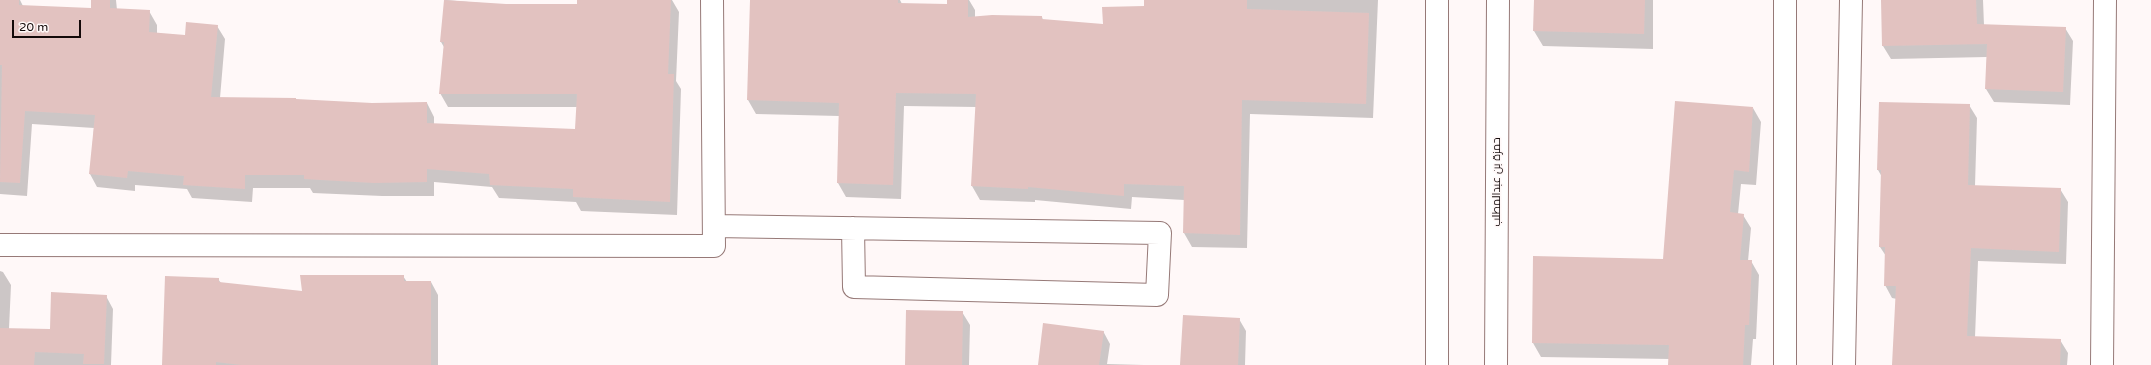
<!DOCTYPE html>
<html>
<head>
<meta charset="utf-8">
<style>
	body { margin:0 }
	#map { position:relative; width:2151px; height:365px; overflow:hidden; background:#fff8f8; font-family:"Varela Round",sans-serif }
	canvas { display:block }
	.scale { position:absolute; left:12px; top:20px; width:69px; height:18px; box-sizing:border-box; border:2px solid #130909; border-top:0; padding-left:5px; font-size:12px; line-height:14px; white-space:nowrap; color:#130909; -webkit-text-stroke:3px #fff8f8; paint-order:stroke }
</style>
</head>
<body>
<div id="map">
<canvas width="2151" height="365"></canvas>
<div class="scale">20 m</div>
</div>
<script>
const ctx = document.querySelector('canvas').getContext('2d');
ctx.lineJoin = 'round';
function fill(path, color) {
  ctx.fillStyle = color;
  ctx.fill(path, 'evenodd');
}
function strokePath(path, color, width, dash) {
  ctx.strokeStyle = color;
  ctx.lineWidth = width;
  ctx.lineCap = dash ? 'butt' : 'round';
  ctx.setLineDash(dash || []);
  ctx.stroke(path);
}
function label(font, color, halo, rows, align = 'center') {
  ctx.font = font + ' "Varela Round",Cairo,sans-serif';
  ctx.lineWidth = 3;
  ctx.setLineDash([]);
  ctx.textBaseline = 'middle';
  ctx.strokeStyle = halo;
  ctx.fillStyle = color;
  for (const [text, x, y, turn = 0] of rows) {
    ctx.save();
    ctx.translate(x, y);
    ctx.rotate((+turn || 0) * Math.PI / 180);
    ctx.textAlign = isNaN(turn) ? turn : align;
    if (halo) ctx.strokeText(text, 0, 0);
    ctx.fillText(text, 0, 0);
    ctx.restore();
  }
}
fill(new Path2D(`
	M 0,0 L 20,0 L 23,6 L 92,9 L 92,0 L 116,0 L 117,10 L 149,11 L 157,25 L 157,34 L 186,36 L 217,26 L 225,39 L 220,98 L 372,104 L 427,103 L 434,117 L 434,124 L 576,130 L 577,107 L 448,107 L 440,93 L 444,47 L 441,42 L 445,0 L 506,5 L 578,5 L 578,0 L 672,0 L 679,12 L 676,81 L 681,89 L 677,215 L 581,211 L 576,202 L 499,198 L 492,187 L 434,182 L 434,196 L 382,196 L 313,193 L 310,188 L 253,188 L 252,202 L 192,198 L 187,189 L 135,185 L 135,191 L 97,187 L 90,174 L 94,128 L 32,124 L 27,196 L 0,194 Z
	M 751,0 L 900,0 L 902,4 L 948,5 L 948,0 L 969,0 L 975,10 L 975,18 L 1042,17 L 1043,20 L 1104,25 L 1145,7 L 1145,0 L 1378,0 L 1373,118 L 1250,114 L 1247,248 L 1192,247 L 1184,233 L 1184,200 L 1132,197 L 1131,209 L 1035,200 L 1035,202 L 980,200 L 972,186 L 976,107 L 904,106 L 901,199 L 846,197 L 838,183 L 839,116 L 756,114 L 748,100 Z
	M 1535,0 L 1653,0 L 1653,49 L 1543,46 L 1534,31 Z
	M 1882,0 L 1983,0 L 1984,25 L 2065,28 L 2073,41 L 2070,105 L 1994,102 L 1986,89 L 1987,57 L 1891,59 L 1883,46 Z
	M 1969,105 L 1977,118 L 1975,186 L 2060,189 L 2068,202 L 2066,264 L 1978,261 L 1975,337 L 2060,340 L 2068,353 L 2067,365 L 1893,365 L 1897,299 L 1892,298 L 1885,285 L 1886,256 L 1880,247 L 1882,177 L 1878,170 Z
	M 1753,108 L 1761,122 L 1756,185 L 1741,184 L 1738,214 L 1743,215 L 1751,228 L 1748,261 L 1751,261 L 1759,275 L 1756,339 L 1753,339 L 1751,365 L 1669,365 L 1669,359 L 1541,357 L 1533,343 L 1534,257 L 1664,260 Z
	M 0,271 L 3,272 L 11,285 L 9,329 L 51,330 L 106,296 L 113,309 L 111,365 L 0,365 Z
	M 403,276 L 407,282 L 431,282 L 438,295 L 438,365 L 163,365 L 218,279 L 221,283 L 303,292 Z
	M 962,312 L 970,325 L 969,365 L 906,365 Z
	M 1239,319 L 1246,331 L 1245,365 L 1181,365 Z
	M 1103,331 L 1110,344 L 1107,364 L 1144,365 L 1039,365 Z`), '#0003');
fill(new Path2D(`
	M 0,0 L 19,0 L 19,5 L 91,8 L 91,0 L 110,0 L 110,8 L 150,10 L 149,32 L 185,35 L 186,22 L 218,25 L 211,97 L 296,98 L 296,99 L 372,103 L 427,102 L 427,123 L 575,129 L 577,94 L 439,94 L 444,42 L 440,42 L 444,0 L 506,4 L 577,4 L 577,0 L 671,0 L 668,74 L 674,74 L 670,202 L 573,197 L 573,189 L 490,185 L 489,174 L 427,169 L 427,182 L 374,183 L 304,179 L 304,175 L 245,175 L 245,189 L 183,185 L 184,176 L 128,171 L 127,178 L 89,174 L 95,115 L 25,111 L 20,183 L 0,182 L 2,65 L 0,65 Z
	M 750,0 L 898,0 L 898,3 L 947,4 L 947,0 L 968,0 L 968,17 L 992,15 L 1042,16 L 1042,19 L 1103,24 L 1102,7 L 1144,6 L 1144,0 L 1247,0 L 1247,9 L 1369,13 L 1366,104 L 1242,100 L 1240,235 L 1183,233 L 1184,186 L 1124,184 L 1124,196 L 1028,187 L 1028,189 L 971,186 L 976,94 L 896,93 L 893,185 L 837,183 L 839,103 L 747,100 Z
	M 1534,0 L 1645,0 L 1644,34 L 1533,31 Z
	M 1881,0 L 1976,0 L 1977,24 L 2066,27 L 2063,92 L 1985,89 L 1987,44 L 1882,46 Z
	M 1675,101 L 1753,107 L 1749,172 L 1734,170 L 1730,212 L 1744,214 L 1740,260 L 1752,260 L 1749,325 L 1745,325 L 1743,365 L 1668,365 L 1669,345 L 1532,343 L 1533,256 L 1663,259 Z
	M 1879,102 L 1970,104 L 1968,185 L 2061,188 L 2059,252 L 1971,248 L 1967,336 L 2061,339 L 2060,365 L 1892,365 L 1896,286 L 1884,286 L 1885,247 L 1879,247 L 1881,170 L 1877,170 Z
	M 300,275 L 404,275 L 404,281 L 431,281 L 431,365 L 241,365 L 216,362 L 216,365 L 162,365 L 165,276 L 219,278 L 219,282 L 302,291 Z
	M 51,292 L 107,295 L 104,364 L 83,364 L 84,354 L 35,352 L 34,365 L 0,365 L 0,328 L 50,329 Z
	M 906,310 L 963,311 L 962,365 L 905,365 Z
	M 1183,315 L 1240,318 L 1238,365 L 1180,365 Z
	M 1043,323 L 1104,331 L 1099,365 L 1038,365 Z`), '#e2c2c0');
const minor = new Path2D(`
	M 1437,0 L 1437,365
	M 1785,0 L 1785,365
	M 714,226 L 1160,233 L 1157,295 L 854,287 L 853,228
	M 0,245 L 714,246 L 712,0
	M 1496,365 L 1498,0
	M 1844,365 L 1851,0
	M 2102,365 L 2105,0`);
strokePath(minor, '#967977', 24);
strokePath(minor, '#fff', 22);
label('11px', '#130909', '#fff8f8', [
	["حمزة بن عبدالمطلب",1497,182,-90]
]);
</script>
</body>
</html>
